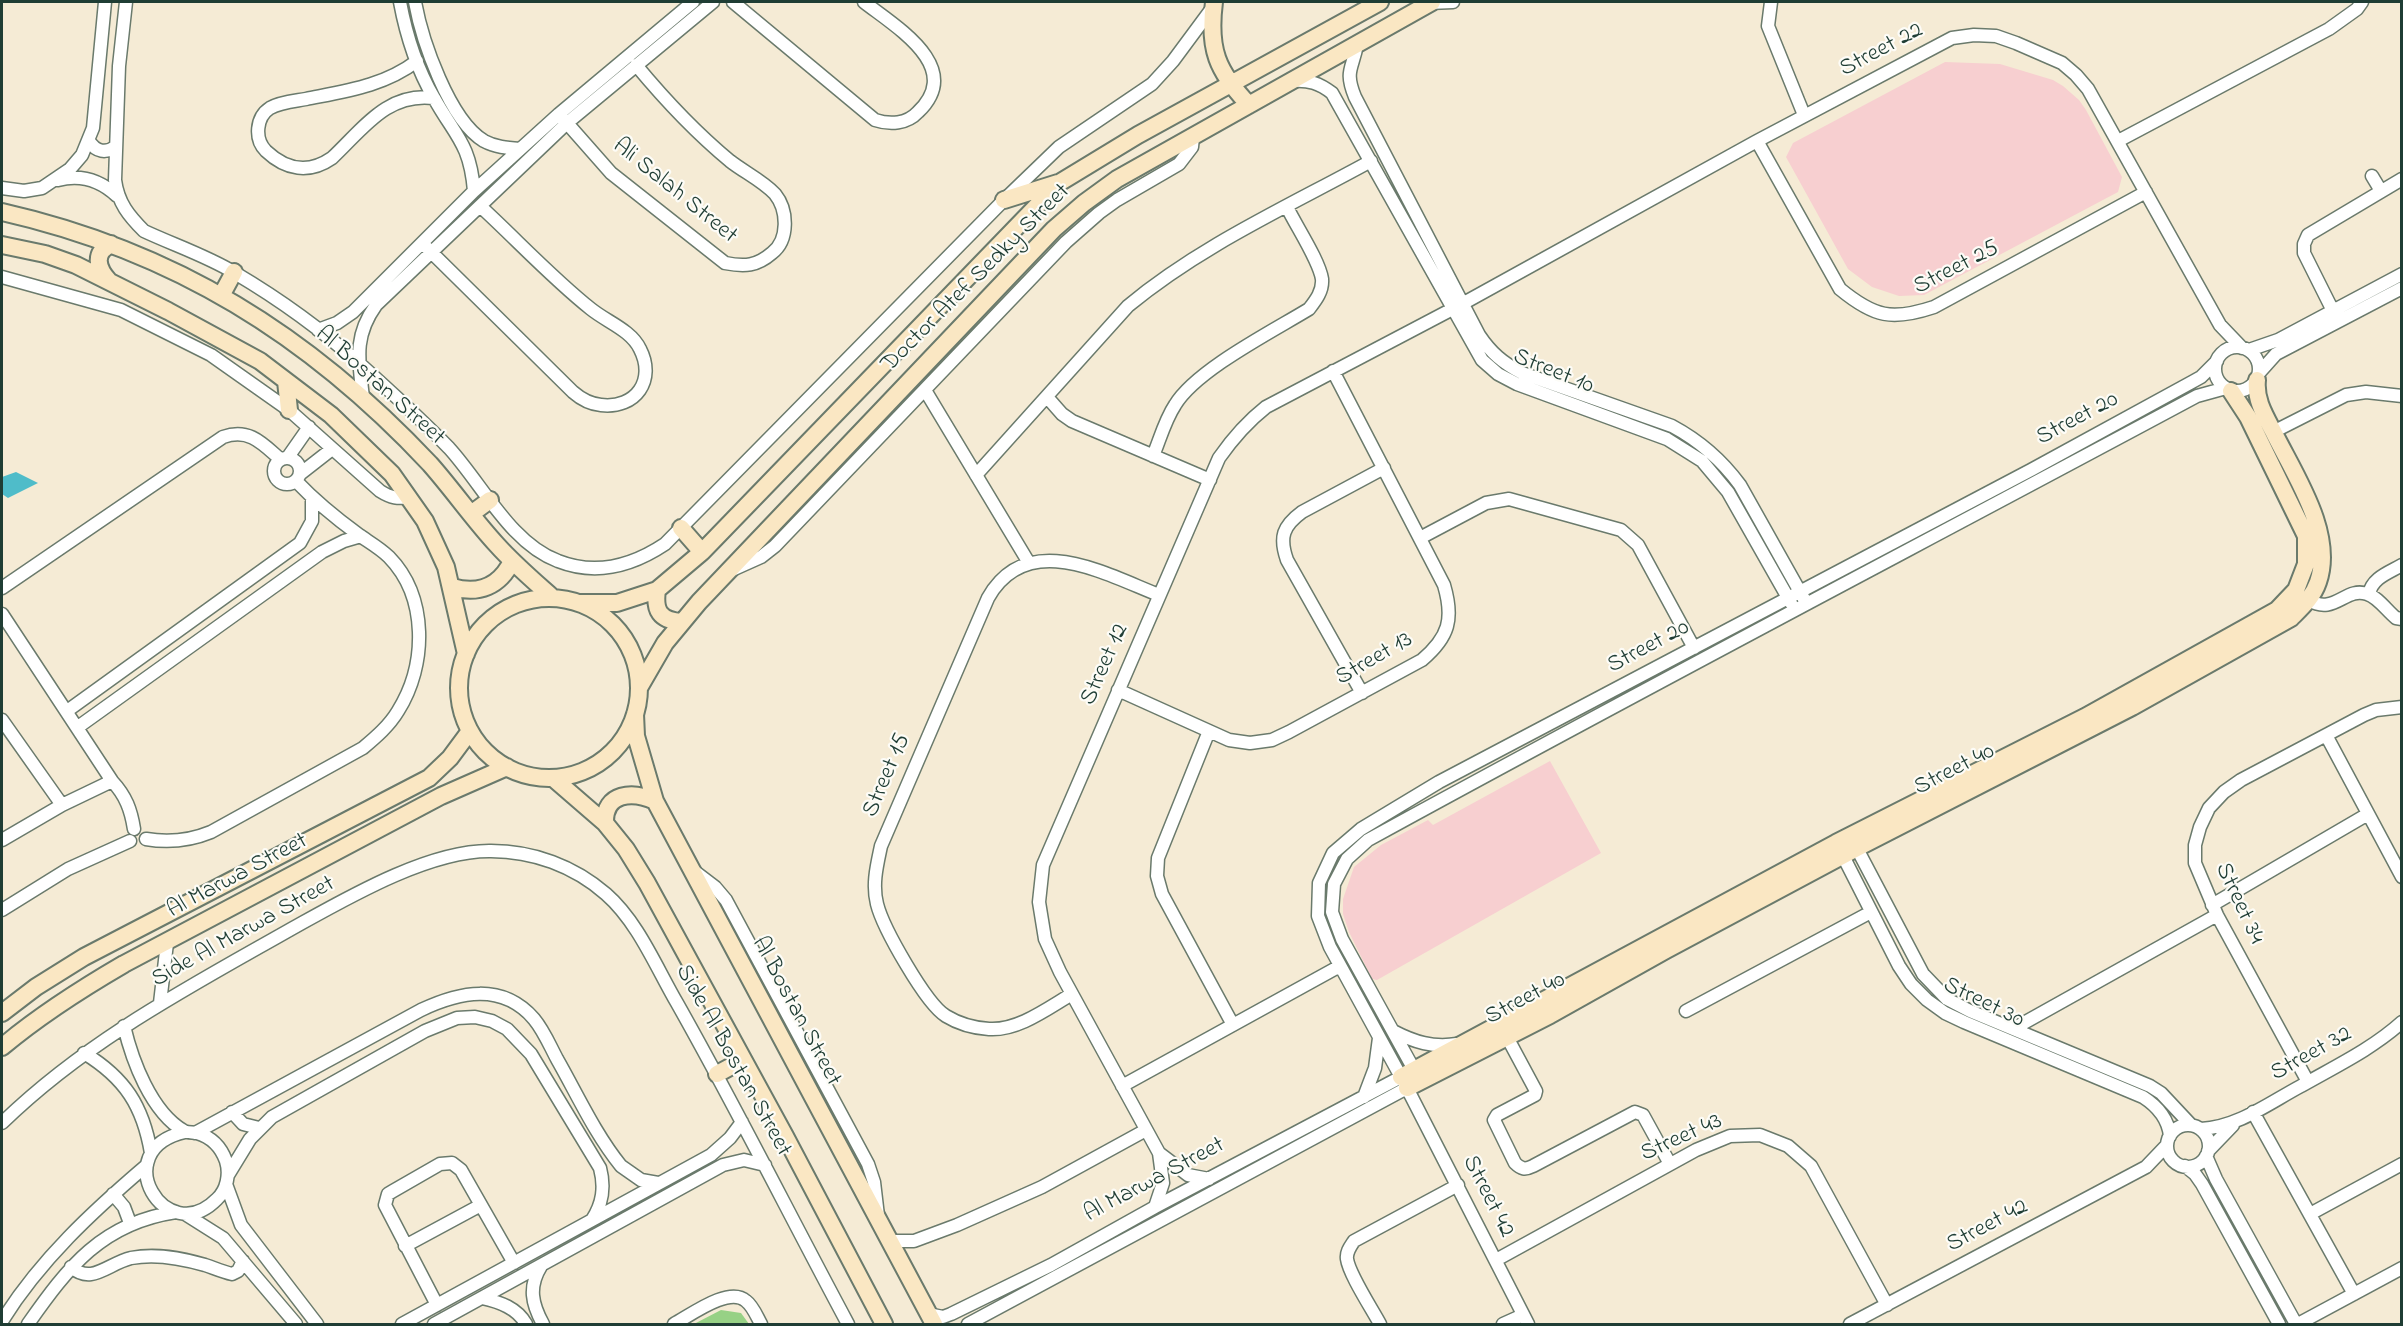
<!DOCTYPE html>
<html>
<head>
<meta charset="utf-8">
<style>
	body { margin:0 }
	#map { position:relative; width:2403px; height:1326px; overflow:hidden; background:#f5ebd5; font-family:"Indie Flower",sans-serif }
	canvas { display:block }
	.frame { position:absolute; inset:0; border:3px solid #1f3d34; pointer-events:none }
</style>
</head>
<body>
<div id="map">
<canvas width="2403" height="1326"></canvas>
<div class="frame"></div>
</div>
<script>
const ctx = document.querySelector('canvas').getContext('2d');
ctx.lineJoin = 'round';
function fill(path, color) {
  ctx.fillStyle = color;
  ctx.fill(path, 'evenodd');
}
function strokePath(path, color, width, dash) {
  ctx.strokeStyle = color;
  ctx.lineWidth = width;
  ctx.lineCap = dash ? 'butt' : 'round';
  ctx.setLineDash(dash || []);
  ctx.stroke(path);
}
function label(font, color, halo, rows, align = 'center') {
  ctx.font = font + ' "Indie Flower",sans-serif';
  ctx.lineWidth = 4.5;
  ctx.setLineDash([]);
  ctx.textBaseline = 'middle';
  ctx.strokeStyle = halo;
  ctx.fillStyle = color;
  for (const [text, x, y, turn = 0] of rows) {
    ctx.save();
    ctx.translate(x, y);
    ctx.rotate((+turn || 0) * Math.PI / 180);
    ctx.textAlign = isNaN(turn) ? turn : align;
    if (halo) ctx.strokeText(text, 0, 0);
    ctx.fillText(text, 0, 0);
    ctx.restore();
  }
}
fill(new Path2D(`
	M 1945,62 L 2000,64 L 2053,80 L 2063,86 L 2079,100 L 2086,110 L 2122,177 L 2118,192 L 1924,295 L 1899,296 L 1872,287 L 1848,269 L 1786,157 L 1793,143 Z
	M 1550,761 L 1601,853 L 1377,980 L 1372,979 L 1349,932 L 1343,914 L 1343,899 L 1354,867 L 1381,845 L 1428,820 L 1433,825 Z`), '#f7cfd0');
fill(new Path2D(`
	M 721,1310 L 741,1313 L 749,1324 L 694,1324 Z`), '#97d185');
fill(new Path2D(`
	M 16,472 L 38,483 L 8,498 L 2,494 L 2,477 Z`), '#4fbcc9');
const street = new Path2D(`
	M 126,2 L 119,66 L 115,180 C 118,203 129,216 144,231 C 174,245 207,256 235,273 C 279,299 322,330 360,364 C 390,391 421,419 449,448 C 482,484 511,544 558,561 C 596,576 632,566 665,544 L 1004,200 L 1059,147 L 1152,84 L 1173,61 L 1213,7
	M 400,2 C 406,34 417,69 434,98 C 455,136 470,143 474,191
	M 415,2 C 422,40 449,120 484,141 C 495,147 507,148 520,149
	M 733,2 L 875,120 C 890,125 907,124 918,112 C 965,67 896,27 864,2
	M 1771,2 L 1768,26 L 1804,115
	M 1429,3 L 1453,2
	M 1357,44 C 1353,69 1344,70 1355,97 L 1479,335 C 1491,353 1503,363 1522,373 L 1672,426 C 1700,441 1721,459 1740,485 L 1804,599
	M 417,61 C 384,86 346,91 306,99 C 295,101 280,102 270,108 C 256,117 254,139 266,151 C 286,170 309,174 332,158 C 363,129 387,92 434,98
	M 1293,81 C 1309,80 1319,83 1332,93 L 1482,360 L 1498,374 L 1517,384 L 1667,439 L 1702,461 L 1728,492 L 1791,603
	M 559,114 L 611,173 L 725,263 C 745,267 757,266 772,253 C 789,240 788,210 775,194 C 763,181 744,172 730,161 C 695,132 665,100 636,65
	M 89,141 C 96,152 106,154 116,146
	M 1757,141 L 1840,289 C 1874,317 1892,321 1934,307 L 2146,192
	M 2118,141 L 2329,29 L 2357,9 L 2362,2
	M 2372,176 L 2381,191
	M 58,180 C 81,174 100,180 117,196
	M 2,188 L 24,191 L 42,188 L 70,169 L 82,155 L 93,128 L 105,2
	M 422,243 L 573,392 C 581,399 590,404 601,405 C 636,409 656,380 640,349 C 631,330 607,322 591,309 C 552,278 517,240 480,206
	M 2,277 L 121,310 L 211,355 L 289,410 L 380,491 C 391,498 398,499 410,497
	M 2333,311 L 2304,253 L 2304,244 L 2308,235 L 2402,179
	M 318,330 L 337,323 L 353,312 L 474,191 L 559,114 L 693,2
	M2215 369a22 22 0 1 1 44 0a22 22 0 1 1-44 0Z
	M 2249,350 L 2278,340 L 2402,274
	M 2259,373 L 2276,354 L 2402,288
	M 925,390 L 1029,563
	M 1047,397 L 1062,414 L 1072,421 L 1210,480
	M 363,398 C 359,361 353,337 376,305 L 567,123 L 713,2
	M 2273,432 L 2346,395 L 2366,392 L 2402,396
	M 1153,456 C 1160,439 1165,420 1175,405 C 1196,370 1273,331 1309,309 C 1316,300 1323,291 1322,279 C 1319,260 1296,226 1287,207
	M 288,457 L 309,427
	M274 471a13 13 0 1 1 26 0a13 13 0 1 1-26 0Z
	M 300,474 L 332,449
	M 976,475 L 1128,306 C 1200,246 1289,206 1371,161
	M 1420,538 L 1486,503 L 1509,499 L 1621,530 L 1638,545 L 1694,648
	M 732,570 L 761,557 L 775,546 L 1066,242 L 1099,213 L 1117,200 L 1179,164 L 1192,147 L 1193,137
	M 2,588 L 223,437 C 249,428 262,443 280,459
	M 2369,594 C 2372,578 2388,573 2402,565
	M 2309,600 C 2334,616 2346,586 2367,594 C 2378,597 2387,611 2396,618 L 2402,619
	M 2,614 L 112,781 C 126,796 131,810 134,829
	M 1118,690 L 1229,740 L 1250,743 L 1272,740 L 1289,732 L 1422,660 C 1449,637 1454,619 1444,585 L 1333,371
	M 1362,693 L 1287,560 C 1279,537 1283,526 1302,512 L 1384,468
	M 67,711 L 300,543 L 312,521 L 312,497
	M 2,720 L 62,805
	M 78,727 L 322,552 L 344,541 L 361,536
	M 1209,731 L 1158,858 L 1157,876 L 1162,894 L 1233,1025
	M 2326,735 L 2402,877
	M 146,839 C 169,843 189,841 211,832 L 363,748 C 376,737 389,726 398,711 C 427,665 428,597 389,557 C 380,548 369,542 359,535 C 337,519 315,501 296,481
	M 2,840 L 62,805 L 112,781
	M 1853,841 L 1923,974 L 1947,999 L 1970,1011 L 2150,1086 L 2161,1093 L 2191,1125
	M 1840,850 L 1899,966 L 1911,984 L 1927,1000 L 1945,1013 L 1964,1022 L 2143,1097 C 2157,1106 2168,1118 2170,1136
	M 694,871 L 715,887 L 726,900 L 868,1164 L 874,1182 L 878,1216
	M 2212,905 L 2368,814
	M 2,910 L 68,869 L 130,841
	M 1072,994 C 1048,1008 1018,1031 989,1029 C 973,1028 959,1024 946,1016 C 926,1004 883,928 877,904 C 872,884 877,865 881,846 L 988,598 C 1027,529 1105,574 1159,595
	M 160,1003 L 167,943
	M 1686,1011 L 1871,912
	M 124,1026 C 132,1060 151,1112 184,1131 C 188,1133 193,1132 197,1133 C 211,1137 221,1147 226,1161 C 230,1174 227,1190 217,1199 C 166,1251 105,1150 185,1132
	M 2013,1029 L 2217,915
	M 1393,1031 C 1414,1042 1433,1048 1457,1044
	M 1507,1037 L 1536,1091 L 1535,1095 L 1497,1115 L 1494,1120 L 1515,1163 C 1521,1169 1525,1170 1533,1166 L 1635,1112 L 1643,1115 L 1670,1164
	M 84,1053 C 125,1078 143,1106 151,1153
	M 1417,1075 L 1342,939 L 1332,912 L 1334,884 L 1347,859 L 1368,840 C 1643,689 1921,544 2197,396 L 2226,388
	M 2308,1082 L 2217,915 L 2195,863 L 2195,845 L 2200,827 L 2209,808 L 2224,792 L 2241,780 L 2364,715 L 2376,710 L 2402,707
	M 1122,1086 L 1340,966
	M 1364,1097 L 1375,1068 L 1379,1038
	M 232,1112 L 243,1124 L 259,1128
	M 2253,1112 L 2354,1294
	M 2,1123 C 87,1040 191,986 293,928 C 347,898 429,850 491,851 C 533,851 574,866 606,894 C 638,922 656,967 677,1003 C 737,1109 791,1218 848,1324
	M2167 1146a21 21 0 1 1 42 0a21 21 0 1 1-42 0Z
	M 2201,1129 C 2238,1127 2269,1103 2301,1086 C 2336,1066 2372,1049 2402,1022
	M 195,1133 L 421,1010 C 459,992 502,982 534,1019 C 544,1031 550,1046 557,1059 C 577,1094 595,1134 621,1166 L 641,1180 L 658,1183
	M 2208,1151 L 2233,1125
	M 1159,1153 L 1188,1175 L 1209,1179
	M 2206,1156 L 2216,1179 L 2296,1324
	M 2185,1166 L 2195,1174 L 2202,1184 L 2279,1324
	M 228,1175 L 250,1139 L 272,1117 L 425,1031 L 457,1018 L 475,1017 L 492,1021 L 507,1029 L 531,1054 L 600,1168 C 605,1187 603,1203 592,1220
	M 226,1184 L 241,1225 L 317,1324
	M 113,1194 L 124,1207 L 130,1223
	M 1155,1207 L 1163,1183 L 1159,1153 L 1060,972 L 1045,939 L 1039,902 L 1043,865 L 1219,458 C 1233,438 1247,422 1266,407 L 1462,304 L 1757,141 L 1952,38 L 1974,35 L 1996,36 L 2016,43 L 2062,63 L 2076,75 L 2088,89 L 2220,325 L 2242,348
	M 185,1214 L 223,1238 L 296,1324
	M 2310,1214 L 2402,1164
	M 889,1241 L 914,1241 L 957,1225 L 1042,1187 L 1146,1130
	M 405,1246 L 481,1205
	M 1496,1260 L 1696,1150 L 1730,1136 L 1760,1135 L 1788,1146 L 1811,1166 L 1887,1305
	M 541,1266 C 528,1287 532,1304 543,1324
	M 71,1267 C 92,1285 107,1264 131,1258 C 156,1253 181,1258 205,1265 C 214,1268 223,1272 232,1274 L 238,1271 L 243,1261
	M 482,1298 C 500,1302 517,1308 526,1324
	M 437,1305 L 385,1205 L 388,1194 L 393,1191 L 440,1164 L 452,1163 L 461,1170 L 514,1263
	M 928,1314 L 943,1317 L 951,1314 L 1051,1265 L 1155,1207 L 1401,1077
	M 2,1321 C 40,1260 93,1211 147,1165
	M 28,1324 C 68,1267 102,1223 176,1212
	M 402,1324 L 711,1155 L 730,1138 L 742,1122
	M 434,1324 L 723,1165 L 744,1160 L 765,1165
	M 674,1324 C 691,1315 729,1286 746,1301 C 753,1306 757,1317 761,1324
	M 968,1324 L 1407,1088
	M 1380,1324 C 1372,1309 1349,1274 1347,1259 C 1346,1252 1350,1247 1354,1241 L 1458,1185
	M 1503,1324 L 1523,1315
	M 1528,1324 L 1407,1088 L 1330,947 L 1318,916 L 1319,883 L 1333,853 L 1361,829 L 1439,782 L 2031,470 L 2192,382 L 2201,377 L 2217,361
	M 1850,1324 L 2146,1167 L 2167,1145
	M 2298,1324 L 2402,1268`);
const secondary = new Path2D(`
	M 1214,2 C 1208,49 1217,71 1249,105
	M 1004,200 L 1058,183
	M 2,212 C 174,251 309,335 430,464 C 453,490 473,519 497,545 C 514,564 534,581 553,598
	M 2,245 L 45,254 L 76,265 L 168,311 L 260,361 L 331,415 L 392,474 L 425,521 L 446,567 L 466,654
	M 109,281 C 97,268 93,253 111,244
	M 221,296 L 234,272
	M 286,381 L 289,410
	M 471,514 L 490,500
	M 681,528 L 702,552
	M 452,587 C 479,595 500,586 512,561
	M 657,590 C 654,611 660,620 681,622
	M459 688a90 90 0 1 1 180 0a90 90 0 1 1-180 0Z
	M 579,603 L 617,603 L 657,590 L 702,552 L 1059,183 L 1138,135 L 1380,2
	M 639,688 L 665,643 L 699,602 L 1054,229 L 1084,203 L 1117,179 L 1432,2
	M 635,714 L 636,736 L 655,801 L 934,1324
	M 553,778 L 605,823 L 626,849 L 647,883 L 785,1136 L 884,1324
	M 605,823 C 604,792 633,791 655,801
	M 2,1013 L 36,987 L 84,957 L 429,778 L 450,758 L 470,731
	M 2,1047 C 40,1015 81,989 124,964 L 441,796 L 507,767
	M 717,1074 L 743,1060
	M 1401,1077 L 1836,843 L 2085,717 L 2277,610 L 2296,590 L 2306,564 L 2306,536 L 2248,417 L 2231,391
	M 1407,1088 L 1550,1015 L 1666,950 L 1857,848 L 2132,707 L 2291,618 C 2302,607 2313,597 2318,582 C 2335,533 2294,474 2273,431 C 2264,414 2255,399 2257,380`);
strokePath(street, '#6a7a6c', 15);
strokePath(secondary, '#6a7a6c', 20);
strokePath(street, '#fff', 12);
strokePath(secondary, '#fae7c3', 16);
label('24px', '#1f3d34', '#fdfcf7', [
	["Street 22",1882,51,-28],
	["Ali Salah Street",674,192,39],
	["Street 25",1957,269,-27],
	["Doctor Atef Sedky Street",977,279,-45],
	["Street 10",1553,373,22],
	["Al Bostan Street",379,387,42],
	["Street 20",2078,420,-28],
	["Street 20",1649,648,-28],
	["Street 13",1375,660,-30],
	["Street 12",1106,665,-66],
	["Street 40",1955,771,-27],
	["Street 15",888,776,-67],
	["Al Marwa Street",238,877,-28],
	["Street 34",2238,904,65],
	["Side Al Marwa Street",244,933,-29],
	["Street 40",1526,1000,-28],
	["Street 30",1983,1004,26],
	["Al Bostan Street",795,1012,62],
	["Street 32",2312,1055,-29],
	["Side Al Bostan Street",732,1061,61],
	["Street 43",1682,1139,-24],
	["Al Marwa Street",1155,1181,-28],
	["Street 42",1487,1197,63],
	["Street 42",1988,1227,-28]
]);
</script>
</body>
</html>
